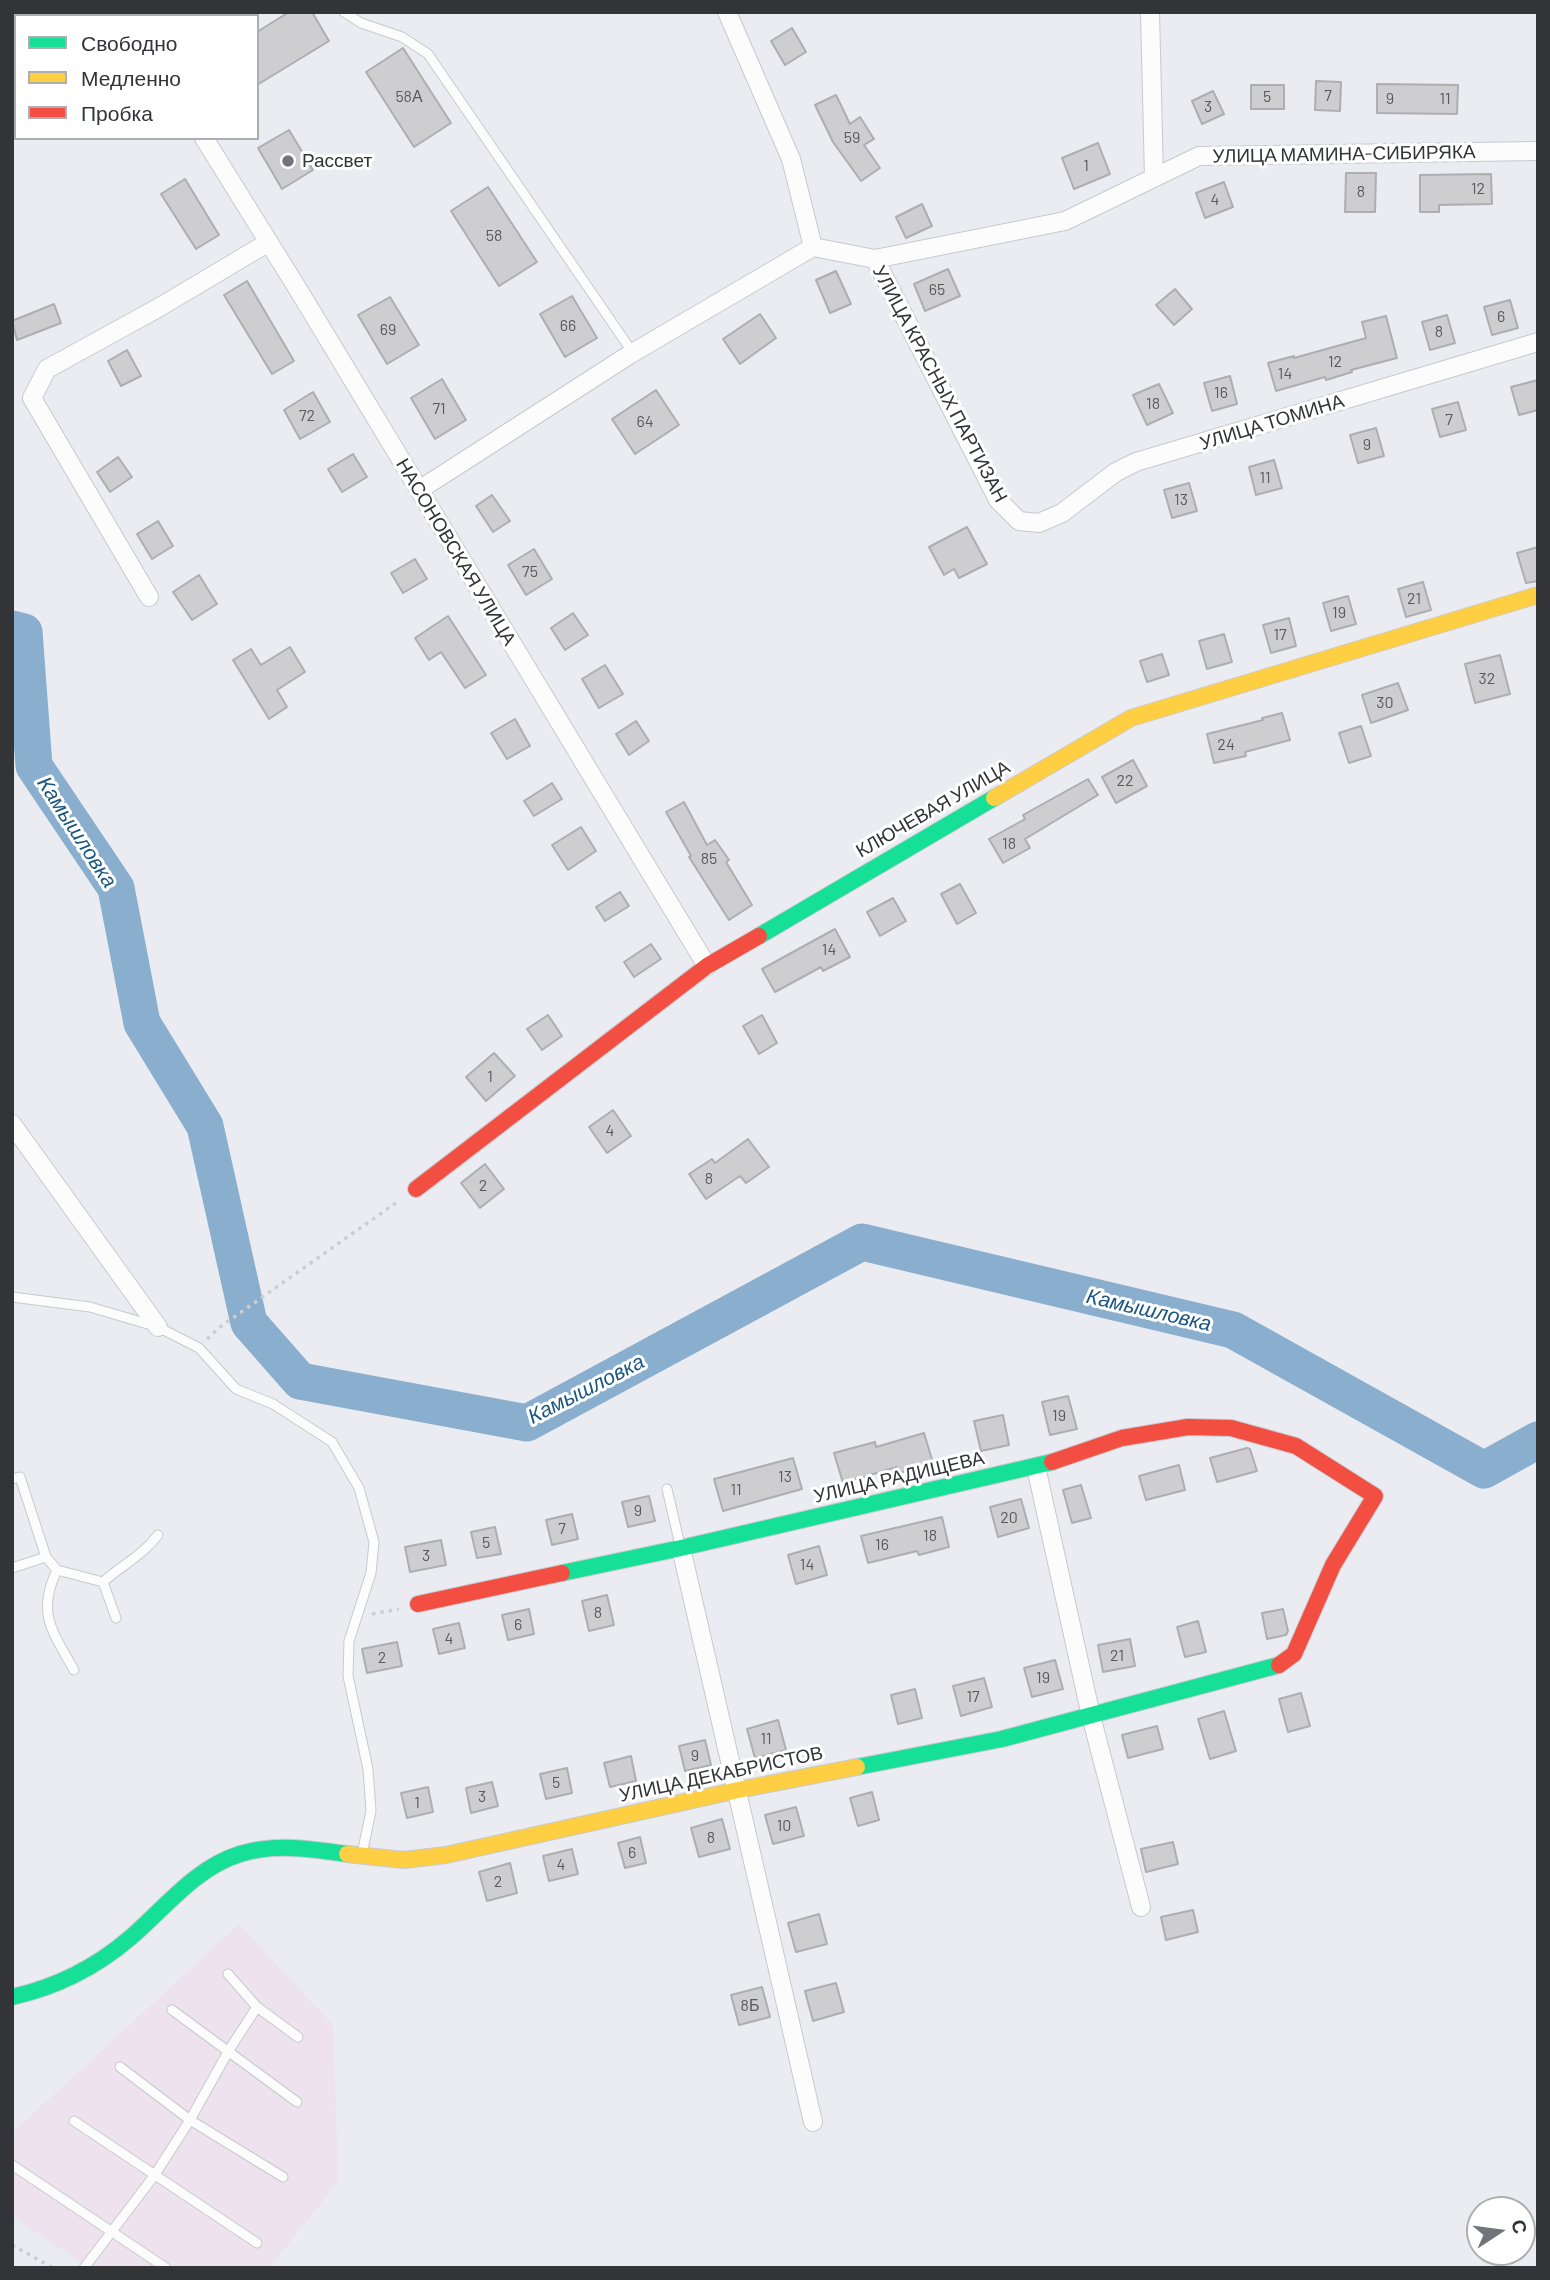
<!DOCTYPE html>
<html>
<head>
<meta charset="utf-8">
<style>
	body { margin:0 }
	#map { position:relative; width:1550px; height:2280px; overflow:hidden; background:#ebecf2; font-family:Barlow,sans-serif }
	canvas { display:block }
	.frame { position:absolute; inset:0; border:14px solid #333438; pointer-events:none }
	.legend { position:absolute; left:14px; top:14px; width:245px; height:126px; box-sizing:border-box; background:#fff; border:2px solid #adaeaf; margin:0; padding:9px 12px; list-style:none; font-size:21px; color:#333438 }
	.legend li { display:flex; align-items:center; gap:14px; height:35px }
	.legend b { width:35px; border:2px solid #adaeaf }
	.north { position:absolute; left:1466px; top:2196px; width:70px; height:70px; box-sizing:border-box; background:#fff; border:2px solid #adaeaf; border-radius:50%; rotate:77deg; font-size:19px; font-weight:700; line-height:28px; text-align:center; color:#333438 }
	.north::after { content:''; display:block; margin:auto; width:24px; height:32px; background:#737479; clip-path:polygon(50% 0,100% 100%,50% 72%,0 100%) }
</style>
</head>
<body>
<div id="map">
<canvas width="1550" height="2280"></canvas>
<div class="frame"></div>
<ul class="legend">
<li><b style="height:9px;background:#16e098"></b>Свободно</li>
<li><b style="height:9px;background:#ffcf43"></b>Медленно</li>
<li><b style="height:9px;background:#f24e42"></b>Пробка</li>
</ul>
<div class="north">С</div>
</div>
<script>
const ctx = document.querySelector('canvas').getContext('2d');
ctx.lineJoin = 'round';
function fill(path, color) {
  ctx.fillStyle = color;
  ctx.fill(path, 'evenodd');
}
function strokePath(path, color, width, dash) {
  ctx.strokeStyle = color;
  ctx.lineWidth = width;
  ctx.lineCap = dash ? 'butt' : 'round';
  ctx.setLineDash(dash || []);
  ctx.stroke(path);
}
function label(font, color, halo, rows, align = 'center') {
  ctx.font = font + ' Barlow,sans-serif';
  ctx.lineWidth = 6;
  ctx.setLineDash([]);
  ctx.textBaseline = 'middle';
  ctx.strokeStyle = halo;
  ctx.fillStyle = color;
  for (const [text, x, y, turn = 0] of rows) {
    ctx.save();
    ctx.translate(x, y);
    ctx.rotate((+turn || 0) * Math.PI / 180);
    ctx.textAlign = isNaN(turn) ? turn : align;
    if (halo) ctx.strokeText(text, 0, 0);
    ctx.fillText(text, 0, 0);
    ctx.restore();
  }
}
fill(new Path2D(`
	M 239,1924 L 333,2025 L 338,2182 L 269,2268 L 90,2268 L 12,2216 L 12,2133 Z`), '#ede2ed');
strokePath(new Path2D(`
	M 12,629 L 24,632 L 34,766 L 116,888 L 142,1023 L 205,1126 L 249,1323 L 300,1381 L 527,1423 L 862,1242 L 1233,1330 L 1484,1470 L 1538,1440`), '#89aece', 37);
const building = new Path2D(`
	M 289,12 L 312,12 L 329,41 L 257,85 L 257,32 Z
	M 792,28 L 806,52 L 785,65 L 771,41 Z
	M 403,48 L 451,123 L 414,147 L 366,72 Z
	M 1316,81 L 1341,82 L 1340,111 L 1315,110 Z
	M 1377,84 L 1458,85 L 1457,114 L 1377,113 Z
	M 1251,85 L 1284,85 L 1284,109 L 1251,109 Z
	M 1213,91 L 1224,114 L 1202,124 L 1192,101 Z
	M 836,95 L 850,124 L 860,117 L 874,139 L 864,145 L 880,168 L 861,181 L 833,142 L 815,105 Z
	M 289,130 L 313,170 L 282,189 L 258,148 Z
	M 1098,143 L 1110,174 L 1074,189 L 1062,158 Z
	M 1346,173 L 1376,173 L 1375,212 L 1345,212 Z
	M 1491,174 L 1492,204 L 1439,205 L 1439,212 L 1420,212 L 1420,175 Z
	M 185,179 L 219,235 L 196,249 L 161,194 Z
	M 1224,182 L 1233,207 L 1205,218 L 1196,193 Z
	M 488,187 L 537,262 L 499,286 L 451,211 Z
	M 922,204 L 932,226 L 906,238 L 896,217 Z
	M 948,269 L 960,296 L 925,311 L 914,284 Z
	M 836,271 L 851,304 L 830,313 L 816,280 Z
	M 247,281 L 294,361 L 272,374 L 224,295 Z
	M 1175,289 L 1192,309 L 1174,325 L 1156,305 Z
	M 572,296 L 597,338 L 565,357 L 540,314 Z
	M 390,297 L 419,345 L 387,364 L 358,315 Z
	M 1510,300 L 1518,328 L 1492,335 L 1484,307 Z
	M 54,304 L 61,323 L 17,340 L 12,321 Z
	M 760,314 L 776,338 L 740,364 L 723,339 Z
	M 1447,315 L 1455,343 L 1430,350 L 1422,322 Z
	M 1386,316 L 1397,358 L 1351,370 L 1352,372 L 1326,380 L 1325,377 L 1276,391 L 1268,363 L 1294,356 L 1294,358 L 1366,338 L 1362,322 Z
	M 127,350 L 141,376 L 121,386 L 108,361 Z
	M 1230,376 L 1237,404 L 1212,411 L 1204,383 Z
	M 442,379 L 466,420 L 435,439 L 411,398 Z
	M 1538,380 L 1538,410 L 1519,415 L 1511,387 Z
	M 1159,384 L 1173,413 L 1147,425 L 1133,395 Z
	M 656,390 L 679,425 L 635,454 L 612,419 Z
	M 313,392 L 330,422 L 300,439 L 284,410 Z
	M 1458,402 L 1466,430 L 1440,437 L 1432,409 Z
	M 1376,428 L 1384,456 L 1358,463 L 1350,435 Z
	M 353,454 L 367,477 L 342,492 L 328,469 Z
	M 118,457 L 132,477 L 110,492 L 97,472 Z
	M 1274,460 L 1282,488 L 1256,495 L 1249,467 Z
	M 1189,483 L 1197,511 L 1172,518 L 1164,490 Z
	M 492,495 L 510,521 L 493,532 L 476,506 Z
	M 158,521 L 173,546 L 152,559 L 137,534 Z
	M 967,527 L 987,564 L 959,578 L 954,569 L 944,575 L 929,547 Z
	M 1538,547 L 1538,581 L 1526,583 L 1517,553 Z
	M 534,549 L 552,579 L 526,595 L 508,565 Z
	M 415,559 L 427,579 L 403,593 L 391,573 Z
	M 199,575 L 217,604 L 192,620 L 173,592 Z
	M 1423,582 L 1431,610 L 1406,617 L 1398,589 Z
	M 1348,596 L 1356,624 L 1331,631 L 1323,603 Z
	M 573,613 L 588,635 L 565,650 L 551,628 Z
	M 448,616 L 486,675 L 465,688 L 441,652 L 429,660 L 415,638 Z
	M 1289,618 L 1296,646 L 1271,653 L 1263,625 Z
	M 1224,634 L 1232,662 L 1207,669 L 1199,641 Z
	M 290,647 L 305,672 L 277,690 L 287,707 L 269,719 L 233,660 L 251,649 L 261,665 Z
	M 1162,654 L 1169,675 L 1147,682 L 1140,661 Z
	M 1500,655 L 1510,694 L 1475,703 L 1465,664 Z
	M 605,665 L 623,694 L 599,708 L 582,679 Z
	M 1398,683 L 1408,710 L 1371,723 L 1362,695 Z
	M 1282,713 L 1290,740 L 1245,752 L 1246,756 L 1214,763 L 1207,734 L 1263,720 L 1262,718 Z
	M 515,719 L 530,746 L 507,759 L 491,733 Z
	M 636,721 L 649,741 L 629,755 L 616,734 Z
	M 1361,726 L 1371,756 L 1349,763 L 1339,733 Z
	M 1133,760 L 1147,786 L 1116,803 L 1102,777 Z
	M 1088,779 L 1098,795 L 1025,839 L 1030,848 L 1003,863 L 989,839 L 1025,819 L 1023,815 Z
	M 552,783 L 562,799 L 534,816 L 524,801 Z
	M 684,802 L 707,845 L 715,840 L 729,860 L 726,862 L 752,905 L 729,920 L 689,857 L 691,856 L 666,812 Z
	M 581,827 L 596,851 L 568,870 L 552,845 Z
	M 960,884 L 976,913 L 957,924 L 941,894 Z
	M 620,892 L 629,906 L 605,921 L 596,907 Z
	M 893,898 L 906,921 L 880,936 L 867,912 Z
	M 835,929 L 850,957 L 823,971 L 821,967 L 775,992 L 762,969 Z
	M 651,944 L 661,959 L 634,977 L 624,962 Z
	M 548,1015 L 562,1036 L 542,1050 L 527,1029 Z
	M 762,1015 L 777,1043 L 759,1054 L 743,1026 Z
	M 494,1053 L 515,1076 L 486,1101 L 466,1077 Z
	M 613,1110 L 631,1136 L 607,1153 L 589,1127 Z
	M 748,1139 L 769,1167 L 746,1183 L 740,1176 L 706,1199 L 689,1174 L 712,1159 L 715,1163 Z
	M 485,1164 L 504,1189 L 480,1208 L 461,1183 Z
	M 1068,1396 L 1077,1429 L 1050,1435 L 1042,1402 Z
	M 1003,1415 L 1009,1445 L 981,1451 L 974,1421 Z
	M 924,1433 L 933,1463 L 899,1473 L 897,1467 L 843,1483 L 834,1453 L 875,1442 L 876,1447 Z
	M 1247,1448 L 1250,1449 L 1257,1471 L 1217,1482 L 1210,1458 Z
	M 793,1458 L 802,1489 L 723,1511 L 714,1479 Z
	M 1179,1465 L 1185,1490 L 1146,1500 L 1139,1476 Z
	M 1081,1485 L 1091,1518 L 1072,1523 L 1063,1490 Z
	M 649,1496 L 655,1521 L 628,1527 L 622,1502 Z
	M 1021,1499 L 1029,1528 L 998,1537 L 990,1507 Z
	M 572,1514 L 578,1539 L 552,1545 L 546,1520 Z
	M 942,1517 L 949,1547 L 919,1555 L 917,1551 L 868,1563 L 861,1536 Z
	M 495,1527 L 501,1554 L 477,1558 L 471,1532 Z
	M 441,1540 L 446,1565 L 410,1572 L 405,1547 Z
	M 819,1546 L 827,1575 L 796,1584 L 788,1555 Z
	M 607,1595 L 614,1625 L 589,1631 L 582,1601 Z
	M 529,1609 L 534,1634 L 508,1640 L 502,1615 Z
	M 1283,1609 L 1288,1631 L 1286,1635 L 1267,1639 L 1262,1613 Z
	M 1198,1621 L 1206,1652 L 1185,1657 L 1177,1627 Z
	M 459,1623 L 465,1648 L 439,1654 L 433,1629 Z
	M 1130,1639 L 1135,1666 L 1103,1672 L 1098,1645 Z
	M 397,1642 L 402,1666 L 367,1673 L 362,1649 Z
	M 1055,1660 L 1063,1689 L 1032,1697 L 1024,1668 Z
	M 984,1678 L 992,1707 L 961,1716 L 953,1686 Z
	M 915,1689 L 922,1718 L 898,1724 L 891,1695 Z
	M 1301,1693 L 1310,1726 L 1288,1732 L 1279,1699 Z
	M 1224,1711 L 1236,1751 L 1210,1759 L 1198,1719 Z
	M 778,1720 L 786,1750 L 755,1758 L 747,1729 Z
	M 1157,1726 L 1163,1749 L 1128,1758 L 1122,1735 Z
	M 705,1740 L 711,1765 L 685,1771 L 679,1746 Z
	M 631,1756 L 636,1781 L 610,1787 L 604,1763 Z
	M 567,1768 L 572,1793 L 546,1799 L 540,1774 Z
	M 492,1782 L 498,1806 L 471,1813 L 466,1788 Z
	M 428,1787 L 433,1812 L 407,1818 L 401,1793 Z
	M 872,1792 L 879,1820 L 858,1826 L 850,1798 Z
	M 796,1807 L 804,1836 L 773,1844 L 765,1815 Z
	M 722,1819 L 730,1849 L 699,1857 L 691,1828 Z
	M 640,1837 L 646,1863 L 625,1868 L 618,1843 Z
	M 1173,1842 L 1178,1864 L 1146,1872 L 1141,1849 Z
	M 572,1849 L 578,1874 L 549,1881 L 543,1856 Z
	M 510,1863 L 517,1893 L 487,1901 L 479,1872 Z
	M 1193,1910 L 1198,1932 L 1166,1940 L 1161,1917 Z
	M 819,1914 L 827,1944 L 796,1952 L 788,1923 Z
	M 836,1983 L 844,2012 L 813,2021 L 805,1991 Z
	M 762,1987 L 770,2017 L 739,2025 L 731,1995 Z`);
fill(building, '#cecdd0');
strokePath(building, '#aeadb1', 2);
const lane = new Path2D(`
	M 344,12 L 361,23 L 402,37 L 428,54 L 633,353
	M 242,16 L 247,12
	M 12,1297 L 90,1307 L 158,1327 L 199,1348 L 236,1389 L 273,1404 L 332,1442 L 359,1488 L 374,1542 L 371,1573 L 349,1641 L 348,1676 L 368,1769 L 371,1811 L 362,1854
	M 12,1479 L 20,1477 L 46,1557 L 57,1570 L 103,1582
	M 667,1489 L 680,1545
	M 12,1568 L 46,1557
	M 57,1570 C 36,1614 53,1632 74,1670
	M 103,1582 C 122,1565 142,1556 158,1535
	M 103,1582 L 116,1618
	M 228,1974 L 257,2007 L 298,2037
	M 172,2010 L 297,2102
	M 120,2067 L 190,2120 L 283,2177
	M 74,2121 L 257,2243
	M 12,2165 L 166,2268
	M 84,2268 L 154,2176 L 190,2120 L 229,2050 L 257,2007`);
const street = new Path2D(`
	M 126,12 L 128,16
	M 727,12 L 791,159 L 813,247 L 875,259 L 998,500 L 1019,521 L 1039,523 L 1062,513 L 1116,472 L 1136,462 L 1538,342
	M 1150,12 L 1154,178
	M 204,138 L 299,291 L 707,966
	M 875,259 L 1065,221 L 1199,156 L 1538,151
	M 419,490 L 629,355 L 813,247
	M 149,597 L 32,398 L 47,369 L 158,308 L 269,242
	M 12,1124 L 158,1327
	M 1036,1467 L 1091,1716 L 1141,1907
	M 681,1548 L 813,2122`);
const fast = new Path2D(`
	M 759,936 L 994,798
	M 562,1573 L 681,1548 L 1052,1462
	M 857,1767 L 1002,1739 L 1279,1665
	M 12,1997 C 57,1987 95,1968 130,1938 C 165,1908 195,1868 240,1854 C 275,1843 312,1849 347,1854`);
const slow = new Path2D(`
	M 994,798 L 1131,718 L 1538,595
	M 347,1854 L 404,1860 L 446,1855 L 738,1790 L 857,1767`);
const jam = new Path2D(`
	M 416,1189 L 707,966 L 759,936
	M 1052,1462 L 1122,1438 L 1188,1427 L 1231,1428 L 1296,1446 L 1375,1496 L 1333,1565 L 1294,1654 L 1279,1665
	M 418,1604 L 562,1573`);
strokePath(lane, '#c8c9ce', 11);
strokePath(street, '#c8c9ce', 20);
strokePath(fast, '#c8c9ce', 18);
strokePath(slow, '#c8c9ce', 18);
strokePath(jam, '#c8c9ce', 18);
strokePath(new Path2D(`
	M 207,1339 L 220,1327 L 400,1200
	M 372,1614 L 399,1609
	M 12,2245 L 53,2268`), '#cccdcf', 3.5, [3.5, 5]);
strokePath(lane, '#fcfcfd', 9);
strokePath(street, '#fcfcfd', 18);
strokePath(fast, '#16e098', 16);
strokePath(slow, '#ffcf43', 16);
strokePath(jam, '#f24e42', 16);
for (const [x, y, r, color] of [
	[288,161,7,"#737479"]
]) {
  const dot = new Path2D();
  dot.arc(x, y, r, 0, 2 * Math.PI);
  ctx.fillStyle = color;
  ctx.fill(dot);
  strokePath(dot, '#fff', 2.5);
}
label('16px', '#5a5a5e', null, [
	["7",1328,96],
	["58А",409,97],
	["5",1267,97],
	["9",1390,99],
	["11",1445,99],
	["3",1208,107],
	["59",852,138],
	["1",1086,166],
	["12",1478,189],
	["8",1361,192],
	["4",1215,200],
	["58",494,236],
	["65",937,290],
	["6",1501,317],
	["66",568,326],
	["69",388,330],
	["8",1439,332],
	["12",1335,362],
	["14",1285,374],
	["16",1221,393],
	["18",1153,404],
	["71",439,409],
	["72",307,416],
	["7",1449,420],
	["64",645,422],
	["9",1367,445],
	["11",1265,478],
	["13",1181,500],
	["75",530,572],
	["21",1414,599],
	["19",1339,613],
	["17",1280,635],
	["32",1487,679],
	["30",1385,703],
	["24",1226,745],
	["22",1125,781],
	["18",1009,844],
	["85",709,859],
	["14",829,950],
	["1",490,1077],
	["4",610,1131],
	["8",709,1179],
	["2",483,1186],
	["19",1059,1416],
	["13",785,1477],
	["11",736,1490],
	["9",638,1511],
	["20",1009,1518],
	["7",562,1529],
	["18",930,1536],
	["5",486,1543],
	["16",882,1545],
	["3",426,1556],
	["14",807,1565],
	["8",598,1613],
	["6",518,1625],
	["4",449,1639],
	["21",1117,1656],
	["2",382,1658],
	["19",1043,1678],
	["17",973,1697],
	["11",766,1739],
	["9",695,1756],
	["5",556,1783],
	["3",482,1797],
	["1",417,1803],
	["10",784,1826],
	["8",711,1838],
	["6",632,1853],
	["4",561,1865],
	["2",498,1882],
	["8Б",750,2006]
]);
label('19px', '#333438', '#fff', [
	["УЛИЦА МАМИНА-СИБИРЯКА",1344,154,-1],
	["УЛИЦА КРАСНЫХ ПАРТИЗАН",940,384,62],
	["УЛИЦА ТОМИНА",1272,422,-17],
	["НАСОНОВСКАЯ УЛИЦА",456,552,59],
	["КЛЮЧЕВАЯ УЛИЦА",933,809,-30],
	["УЛИЦА РАДИЩЕВА",899,1477,-13],
	["УЛИЦА ДЕКАБРИСТОВ",721,1774,-12]
]);
label('19px', '#333438', '#fff', [
	["Рассвет",302,161]
], 'left');
label('italic 21px', '#1a5680', '#fff', [
	["Камышловка",77,832,57],
	["Камышловка",1149,1310,13],
	["Камышловка",586,1389,-27]
]);
</script>
</body>
</html>
